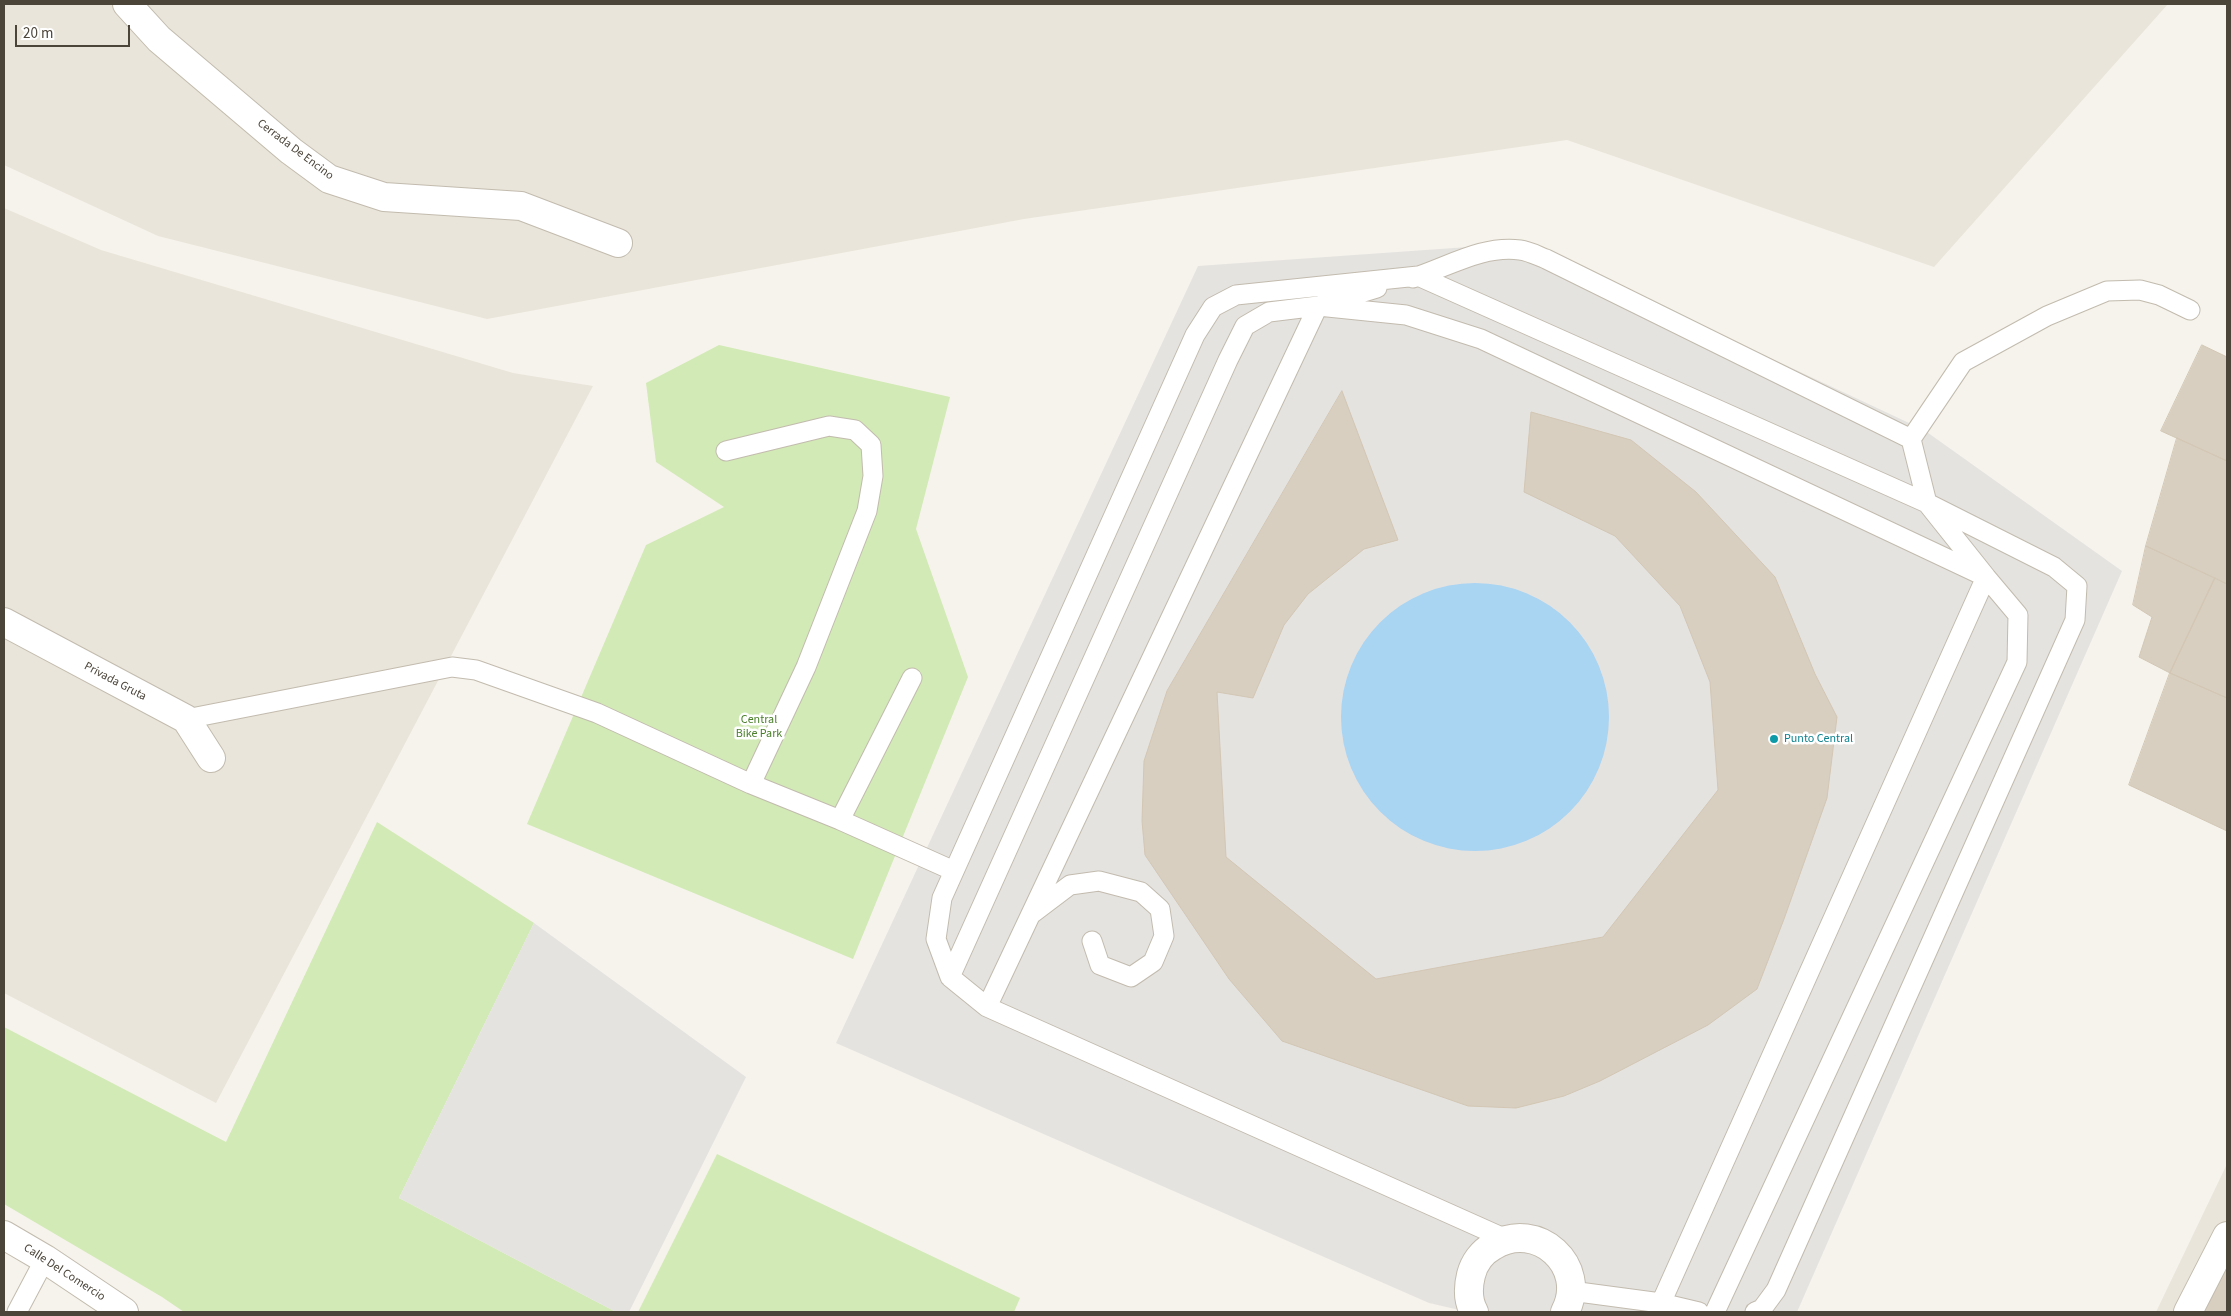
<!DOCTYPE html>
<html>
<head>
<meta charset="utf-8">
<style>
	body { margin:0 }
	#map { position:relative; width:2231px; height:1316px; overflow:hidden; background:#f6f3ec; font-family:"Source Sans 3",sans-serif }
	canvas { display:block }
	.frame { position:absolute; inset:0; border:5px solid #4b4439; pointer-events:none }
	.scale { position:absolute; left:15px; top:25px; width:115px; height:22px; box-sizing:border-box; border:2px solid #4b4439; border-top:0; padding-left:6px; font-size:15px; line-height:18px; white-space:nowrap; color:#4b4439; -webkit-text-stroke:4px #fff; paint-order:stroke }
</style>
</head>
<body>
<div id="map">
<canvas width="2231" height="1316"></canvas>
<div class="frame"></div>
<div class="scale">20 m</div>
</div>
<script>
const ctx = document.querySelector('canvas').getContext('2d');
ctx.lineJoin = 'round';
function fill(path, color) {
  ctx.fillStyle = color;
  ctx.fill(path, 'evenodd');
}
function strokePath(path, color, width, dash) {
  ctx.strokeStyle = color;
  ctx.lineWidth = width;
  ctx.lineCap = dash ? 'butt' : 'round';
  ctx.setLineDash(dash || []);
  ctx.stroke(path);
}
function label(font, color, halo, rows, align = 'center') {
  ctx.font = font + ' "Source Sans 3",sans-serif';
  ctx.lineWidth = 5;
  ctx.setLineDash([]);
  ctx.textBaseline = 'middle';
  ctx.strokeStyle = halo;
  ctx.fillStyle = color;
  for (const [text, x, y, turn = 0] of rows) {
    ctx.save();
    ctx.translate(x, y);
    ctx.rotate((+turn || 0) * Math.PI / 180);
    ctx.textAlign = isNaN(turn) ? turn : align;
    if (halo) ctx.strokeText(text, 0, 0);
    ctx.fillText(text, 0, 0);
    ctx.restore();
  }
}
fill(new Path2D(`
	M 4,4 L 2168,4 L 1934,267 L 1567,140 L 1024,219 L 487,319 L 158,236 L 4,165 Z
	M 4,208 L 101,250 L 513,373 L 593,386 L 216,1103 L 4,993 Z
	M 2227,1164 L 2227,1312 L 2156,1312 Z`), '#eae5da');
fill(new Path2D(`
	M 719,345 L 950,397 L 916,529 L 968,677 L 853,959 L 527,824 L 646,545 L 724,507 L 656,462 L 646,383 Z
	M 377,822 L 534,923 L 399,1198 L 616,1312 L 184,1312 L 162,1297 L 4,1204 L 4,1027 L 226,1142 Z
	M 717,1154 L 1020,1298 L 1014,1312 L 638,1312 Z`), '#d2eab5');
fill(new Path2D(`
	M 1525,243 L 1924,430 L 2122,571 L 1797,1312 L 1468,1312 L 1429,1303 L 836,1043 L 1198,266 Z
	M 534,923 L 746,1077 L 629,1312 L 616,1312 L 399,1198 Z`), '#e5e3e0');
fill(new Path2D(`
	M1341 717a134 134 0 1 1 268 0a134 134 0 1 1-268 0Z`), '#a9d4f2');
const building = new Path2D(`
	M 2202,345 L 2227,357 L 2227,461 L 2161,431 Z
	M 1342,391 L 1398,540 L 1364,549 L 1308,594 L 1284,625 L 1253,698 L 1217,692 L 1226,857 L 1376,979 L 1603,937 L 1718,790 L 1710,682 L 1680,606 L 1615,536 L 1524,492 L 1531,412 L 1631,440 L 1696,492 L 1775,577 L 1815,674 L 1837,717 L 1827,798 L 1784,919 L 1757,989 L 1708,1025 L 1600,1081 L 1564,1096 L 1516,1108 L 1468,1106 L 1282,1041 L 1229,979 L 1145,855 L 1142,821 L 1144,761 L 1167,691 Z
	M 2177,438 L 2227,461 L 2227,584 L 2146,546 Z
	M 2146,546 L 2215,578 L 2170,673 L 2139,657 L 2152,617 L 2133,605 Z
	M 2215,578 L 2227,584 L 2227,698 L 2170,673 Z
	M 2170,673 L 2227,698 L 2227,831 L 2129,785 Z
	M 2227,1263 L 2227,1312 L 2202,1312 Z`);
fill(building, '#d8cfc1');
strokePath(building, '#d3c7b4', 1);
const lane = new Path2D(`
	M 1413,278 C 1448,267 1482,245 1520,250 C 1529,251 1538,256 1546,259 L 1911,439
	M 726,451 L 829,426 L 855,430 L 871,445 L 873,476 L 867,511 L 806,667 L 751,784
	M 186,719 L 452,667 L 476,670 L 597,713 L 751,784 L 840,820 L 954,871
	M 840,820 L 912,678
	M 1033,913 L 1070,885 L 1099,881 L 1141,892 L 1160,909 L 1164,936 L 1153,962 L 1131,977 L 1100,965 L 1092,941
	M 950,977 L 936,939 L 942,898 L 1195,335 L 1213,307 L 1236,295 L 1418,276 L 1927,503 L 2054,567 L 2077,586 L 2075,620 L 1776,1290 L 1762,1309 L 1755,1312
	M 987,1007 L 1318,306 L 1377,288
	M 1506,1239 L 987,1007 L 950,977 L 1228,360 L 1245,326 L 1269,312 L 1318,306 L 1406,315 L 1481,339 L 1986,577 L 2018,615 L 2017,662 L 1715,1312
	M 1571,1291 L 1661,1303 L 1699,1312
	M 1661,1303 L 1986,577 L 1927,503 L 1911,439 L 1963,362 L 2047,316 L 2107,291 L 2140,290 L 2159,295 L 2190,310
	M 17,1312 L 45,1259`);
const street = new Path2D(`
	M 127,4 L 159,39 L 291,151 L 329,179 L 384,197 L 521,206 L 618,243
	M 4,622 L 186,719 L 211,758
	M 4,1235 L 45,1259 L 124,1312
	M 1474,1312 C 1468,1301 1468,1287 1471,1275 C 1474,1263 1482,1252 1493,1246 C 1537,1219 1589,1266 1565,1312
	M 2188,1312 L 2227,1236`);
strokePath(lane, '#c2bbae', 21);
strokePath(street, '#c2bbae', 30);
strokePath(lane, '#fff', 19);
strokePath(street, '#fff', 28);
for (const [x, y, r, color] of [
	[1774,739,5,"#0f9aa8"]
]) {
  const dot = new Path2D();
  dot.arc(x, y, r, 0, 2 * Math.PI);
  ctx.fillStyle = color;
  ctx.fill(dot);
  strokePath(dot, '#fff', 2);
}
label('12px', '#4b4439', '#fff', [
	["Cerrada De Encino",295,150,37],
	["Privada Gruta",115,682,28],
	["Calle Del Comercio",64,1273,33]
]);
label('12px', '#4a7f2a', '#fff', [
	["Central",759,720],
	["Bike Park",759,734]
]);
label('12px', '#0d838f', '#fff', [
	["Punto Central",1784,739]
], 'left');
</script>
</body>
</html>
